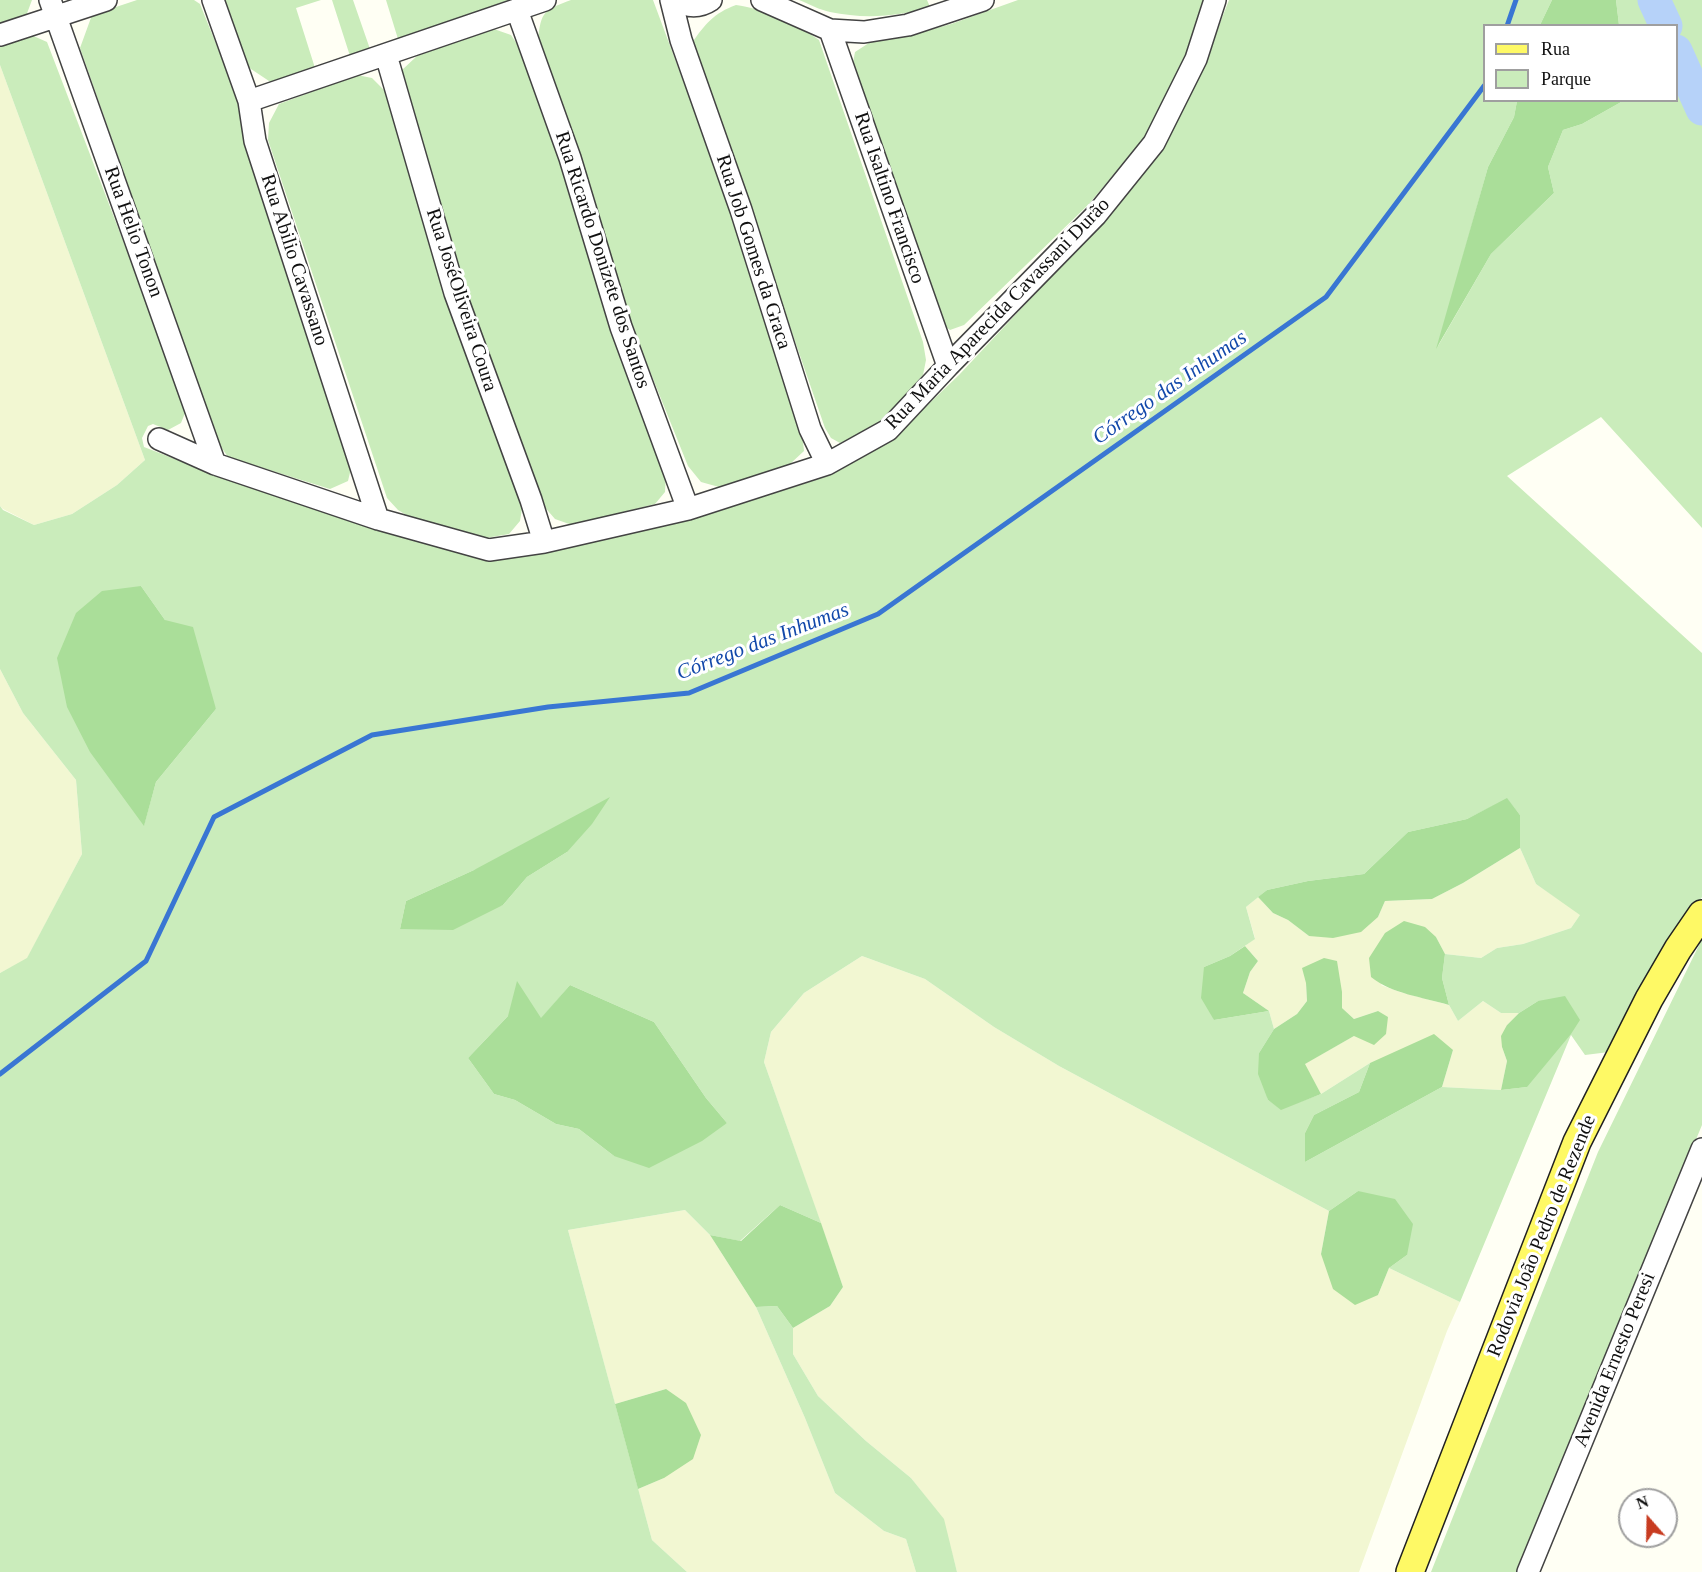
<!DOCTYPE html>
<html>
<head>
<meta charset="utf-8">
<style>
	body { margin:0 }
	#map { position:relative; width:1702px; height:1572px; overflow:hidden; background:#fffff4; font-family:Georgia,serif }
	canvas { display:block }
	.legend { position:absolute; left:1483px; top:24px; width:195px; height:78px; box-sizing:border-box; background:#fff; border:2px solid #9f9f9f; margin:0; padding:8px 10px; list-style:none; font-size:18px; color:#101010 }
	.legend li { display:flex; align-items:center; gap:12px; height:30px }
	.legend b { width:30px; border:2px solid #9f9f9f }
	.north { position:absolute; left:1618px; top:1488px; width:60px; height:60px; box-sizing:border-box; background:#fff; border:2px solid #9f9f9f; border-radius:50%; rotate:340deg; font-size:16px; font-weight:700; line-height:24px; text-align:center; color:#101010 }
	.north::after { content:''; display:block; margin:auto; width:21px; height:27px; background:#c83c21; clip-path:polygon(50% 0,100% 100%,50% 72%,0 100%) }
</style>
</head>
<body>
<div id="map">
<canvas width="1702" height="1572"></canvas>
<ul class="legend">
<li><b style="height:8px;background:#fef965"></b>Rua</li>
<li><b style="height:16px;background:#caecbb"></b>Parque</li>
</ul>
<div class="north">N</div>
</div>
<script>
const ctx = document.querySelector('canvas').getContext('2d');
ctx.lineJoin = 'round';
function fill(path, color) {
  ctx.fillStyle = color;
  ctx.fill(path, 'evenodd');
}
function strokePath(path, color, width, dash) {
  ctx.strokeStyle = color;
  ctx.lineWidth = width;
  ctx.lineCap = dash ? 'butt' : 'round';
  ctx.setLineDash(dash || []);
  ctx.stroke(path);
}
function label(font, color, halo, rows, align = 'center') {
  ctx.font = font + ' Georgia,serif';
  ctx.lineWidth = 6;
  ctx.setLineDash([]);
  ctx.textBaseline = 'middle';
  ctx.strokeStyle = halo;
  ctx.fillStyle = color;
  for (const [text, x, y, turn = 0] of rows) {
    ctx.save();
    ctx.translate(x, y);
    ctx.rotate((+turn || 0) * Math.PI / 180);
    ctx.textAlign = isNaN(turn) ? turn : align;
    if (halo) ctx.strokeText(text, 0, 0);
    ctx.fillText(text, 0, 0);
    ctx.restore();
  }
}
fill(new Path2D(`
	M 0,65 L 145,460 L 117,485 L 72,514 L 34,525 L 3,509 L 0,506 Z
	M 0,669 L 23,713 L 76,780 L 82,854 L 27,959 L 0,973 Z
	M 1520,848 L 1536,884 L 1581,914 L 1571,928 L 1523,944 L 1497,948 L 1481,958 L 1445,954 L 1436,937 L 1381,985 L 1400,992 L 1449,1005 L 1458,1021 L 1483,1001 L 1501,1013 L 1519,1013 L 1507,1025 L 1502,1047 L 1507,1061 L 1501,1090 L 1442,1087 L 1453,1050 L 1370,1063 L 1321,1094 L 1304,1064 L 1354,1036 L 1378,1011 L 1354,1019 L 1342,1008 L 1342,992 L 1306,983 L 1307,1001 L 1297,1014 L 1274,1029 L 1269,1011 L 1243,993 L 1250,972 L 1258,961 L 1245,946 L 1255,938 L 1246,907 L 1258,897 L 1273,913 L 1288,920 L 1309,936 L 1378,917 L 1385,901 L 1432,899 L 1463,883 Z
	M 862,956 L 925,979 L 994,1027 L 1059,1066 L 1329,1211 L 1321,1254 L 1378,1295 L 1389,1268 L 1460,1302 L 1447,1331 L 1359,1572 L 957,1572 L 943,1519 L 911,1478 L 866,1441 L 818,1396 L 793,1354 L 793,1328 L 830,1306 L 843,1287 L 764,1062 L 771,1032 L 804,993 Z
	M 685,1210 L 710,1235 L 756,1307 L 805,1418 L 835,1493 L 884,1531 L 906,1539 L 916,1572 L 687,1572 L 652,1540 L 638,1489 L 664,1478 L 666,1389 L 615,1404 L 568,1230 Z`), '#f2f7d2');
fill(new Path2D(`
	M 0,0 L 32,0 L 26,16 L 0,26 Z
	M 137,0 L 194,0 L 200,4 L 239,101 L 352,464 L 348,481 L 330,489 L 228,457 L 219,444 L 80,48 L 92,15 Z
	M 225,0 L 321,0 L 296,8 L 315,68 L 272,83 L 248,67 Z
	M 332,0 L 353,0 L 370,49 L 350,56 Z
	M 386,0 L 509,0 L 398,39 Z
	M 571,0 L 653,0 L 732,212 L 802,432 L 804,451 L 790,464 L 719,487 L 701,482 L 688,466 L 631,324 L 580,156 L 538,40 C 541,11 544,10 571,0 Z
	M 799,0 L 927,0 L 930,7 C 898,17 863,19 830,12 C 820,10 809,4 799,0 Z
	M 1018,0 L 1204,0 L 1186,58 L 1146,136 L 1088,205 L 964,325 L 950,330 L 942,324 L 852,68 L 855,52 L 872,41 L 912,35 L 951,24 Z
	M 1229,0 L 1552,0 L 1540,25 L 1484,26 L 1484,100 L 1517,101 L 1514,117 L 1488,167 L 1438,346 L 1491,254 L 1554,193 L 1548,167 L 1563,130 L 1582,124 L 1623,101 L 1676,100 L 1676,26 L 1619,25 L 1616,0 L 1702,0 L 1702,528 L 1601,417 L 1507,476 L 1702,653 L 1702,897 L 1609,1052 L 1585,1055 L 1571,1035 L 1460,1302 L 1389,1268 L 1407,1255 L 1358,1191 L 1329,1211 L 1059,1066 L 994,1027 L 925,979 L 862,956 L 804,993 L 771,1032 L 764,1062 L 821,1223 L 780,1205 L 740,1241 L 710,1235 L 685,1210 L 568,1230 L 652,1540 L 687,1572 L 0,1572 L 0,973 L 27,958 L 82,854 L 76,780 L 23,713 L 0,669 L 0,506 L 3,510 L 34,525 L 72,514 L 117,485 L 145,460 L 0,65 L 0,44 L 29,34 L 47,42 L 187,408 L 181,423 L 168,430 L 153,424 L 148,426 L 142,438 L 144,447 L 216,475 L 489,556 L 547,553 L 694,519 L 831,475 L 895,436 L 959,375 L 1105,219 L 1164,147 L 1205,61 ZM 141,586 L 165,620 L 216,709 L 156,782 L 144,825 ZM 1507,799 L 1520,815 L 1520,848 L 1536,884 L 1580,915 L 1571,928 L 1523,944 L 1497,948 L 1481,958 L 1445,954 L 1442,978 L 1449,1005 L 1458,1021 L 1483,1001 L 1501,1013 L 1519,1013 L 1538,1001 L 1527,1087 L 1501,1090 L 1442,1087 L 1305,1162 L 1305,1133 L 1314,1115 L 1359,1092 L 1370,1063 L 1321,1094 L 1281,1109 L 1268,1100 L 1259,1053 L 1274,1029 L 1269,1011 L 1214,1020 L 1204,967 L 1230,956 L 1255,939 L 1246,907 L 1267,890 L 1308,881 L 1364,874 L 1408,832 L 1467,819 ZM 567,852 L 527,877 L 503,905 L 400,929 L 406,901 L 474,870 ZM 570,985 L 654,1022 L 706,1098 L 727,1123 L 614,1156 L 579,1129 L 556,1124 L 515,1100 L 494,1094 L 468,1058 L 508,1016 L 541,1019 Z
	M 736,5 C 761,8 799,25 819,40 L 923,342 L 926,360 L 923,375 L 879,425 L 840,443 L 831,438 L 825,428 L 692,43 C 705,24 714,13 736,5 Z
	M 491,28 L 511,35 L 519,47 L 562,162 L 666,472 L 665,492 L 655,504 L 572,525 L 555,519 L 542,504 L 465,294 L 406,91 L 402,70 L 417,56 Z
	M 357,75 L 372,78 L 386,92 L 523,502 L 520,521 L 509,534 L 486,538 L 413,519 L 398,510 L 387,498 L 268,140 L 269,123 L 279,104 Z
	M 1702,939 L 1702,1125 L 1516,1572 L 1431,1572 L 1598,1152 Z
	M 777,1306 L 793,1328 L 793,1354 L 818,1396 L 866,1441 L 911,1478 L 944,1519 L 957,1572 L 916,1572 L 906,1539 L 884,1531 L 835,1493 L 805,1418 L 756,1307 Z`), '#caecbb');
fill(new Path2D(`
	M 1552,0 L 1616,0 L 1619,25 L 1540,25 Z
	M 1517,101 L 1623,101 L 1582,124 L 1563,130 L 1548,167 L 1554,193 L 1491,254 L 1436,349 L 1488,167 L 1514,117 Z
	M 141,586 L 165,620 L 193,627 L 216,709 L 156,782 L 144,826 L 90,752 L 67,707 L 57,658 L 76,613 L 102,591 Z
	M 610,797 L 592,824 L 567,852 L 527,877 L 503,905 L 453,930 L 400,929 L 406,901 L 474,870 Z
	M 1507,798 L 1520,815 L 1520,848 L 1463,883 L 1432,899 L 1385,901 L 1378,917 L 1361,932 L 1333,938 L 1309,936 L 1288,920 L 1273,913 L 1258,897 L 1267,890 L 1308,881 L 1364,874 L 1408,832 L 1467,819 Z
	M 1404,921 L 1425,927 L 1436,937 L 1445,954 L 1442,978 L 1449,1005 C 1423,997 1392,994 1371,977 L 1369,958 L 1385,933 Z
	M 1245,946 L 1258,961 L 1250,972 L 1243,993 L 1269,1011 L 1214,1020 L 1201,998 L 1204,967 L 1230,956 Z
	M 1324,958 L 1337,961 L 1342,992 L 1342,1008 L 1354,1019 L 1378,1011 L 1388,1017 L 1386,1034 L 1374,1045 L 1354,1036 L 1305,1064 L 1321,1094 L 1281,1110 L 1268,1100 L 1258,1074 L 1259,1053 L 1274,1029 L 1297,1014 L 1307,1001 L 1306,983 L 1302,968 Z
	M 517,981 L 541,1018 L 570,985 L 654,1022 L 706,1098 L 727,1123 L 702,1141 L 649,1168 L 614,1156 L 579,1129 L 556,1124 L 515,1100 L 494,1094 L 468,1058 L 508,1016 Z
	M 1565,996 L 1580,1020 L 1571,1034 L 1527,1087 L 1501,1090 L 1507,1061 L 1502,1047 L 1501,1036 L 1507,1025 L 1519,1013 L 1538,1001 Z
	M 1434,1034 L 1453,1050 L 1442,1087 L 1305,1162 L 1305,1133 L 1314,1115 L 1359,1092 L 1370,1063 Z
	M 1358,1191 L 1395,1199 L 1413,1224 L 1407,1255 L 1389,1268 L 1378,1295 L 1355,1305 L 1333,1289 L 1321,1254 L 1329,1211 Z
	M 780,1205 L 821,1223 L 843,1287 L 830,1306 L 793,1328 L 777,1306 L 756,1307 L 710,1235 L 741,1241 Z
	M 666,1389 L 686,1403 L 701,1435 L 693,1459 L 664,1478 L 638,1489 L 615,1404 Z`), '#aade99');
strokePath(new Path2D(`
	M 1507,26 L 1516,0
	M 0,1074 L 146,961 L 214,817 L 372,735 L 548,707 L 689,693 L 878,614 L 1326,297 L 1484,86`), '#3976d3', 5);
strokePath(new Path2D(`
	M 1654,0 L 1666,26
	M 1676,51 L 1702,109`), '#b6d2f9', 33);
const minor = new Path2D(`
	M 50,0 L 215,464
	M 213,0 L 249,101 L 255,141 L 378,519
	M 671,0 L 681,40 L 741,210 L 810,429 L 827,464
	M 675,0 C 687,7 699,8 711,0
	M 762,0 L 830,30 L 864,32 L 908,25 L 983,0
	M 517,10 L 570,158 L 621,327 L 688,509
	M 830,30 L 948,366
	M 0,35 L 106,0
	M 386,55 L 455,293 L 531,500 L 544,542
	M 249,101 L 545,0
	M 159,439 L 215,464 L 378,519 L 489,550 L 544,542 L 688,509 L 827,464 L 888,430 L 948,366 L 1096,215 L 1154,143 L 1196,59 L 1215,0
	M 1528,1572 L 1702,1149`);
const major = new Path2D(`
	M 1410,1572 L 1577,1142 L 1649,999 L 1678,949 L 1702,914`);
strokePath(minor, '#434343', 24);
strokePath(major, '#212121', 30);
strokePath(minor, '#fff', 21);
strokePath(major, '#fef965', 27);
label('20px', '#101010', '#fff', [
	["Rua Isaltino Francisco",889,198,71],
	["Rua Helio Tonon",133,232,70],
	["Rua Job Gomes da Graca",753,252,72],
	["Rua Abilio Cavassano",294,260,72],
	["Rua Ricardo Donizete dos Santos",602,260,72],
	["Rua JoséOliveira Coura",461,300,72],
	["Rua Maria Aparecida Cavassani Durão",998,314,-46],
	["Rodovia João Pedro de Rezende",1542,1236,-68],
	["Avenida Ernesto Peresi",1615,1360,-68]
]);
label('italic 21px', '#1248aa', '#fff', [
	["Córrego das Inhumas",1170,388,-35],
	["Córrego das Inhumas",763,642,-21]
]);
</script>
</body>
</html>
